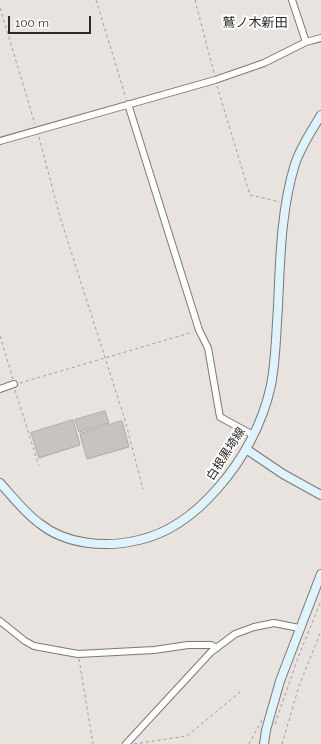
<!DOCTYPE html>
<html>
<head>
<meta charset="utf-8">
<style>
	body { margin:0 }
	#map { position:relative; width:321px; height:744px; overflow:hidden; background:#e8e3df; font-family:Raleway,sans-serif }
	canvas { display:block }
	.scale { position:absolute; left:8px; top:16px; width:83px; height:18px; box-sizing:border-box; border:2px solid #2b2a28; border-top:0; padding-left:5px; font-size:12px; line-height:14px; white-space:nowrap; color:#2b2a28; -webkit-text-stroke:3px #fff; paint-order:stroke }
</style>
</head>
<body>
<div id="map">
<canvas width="321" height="744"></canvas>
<div class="scale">100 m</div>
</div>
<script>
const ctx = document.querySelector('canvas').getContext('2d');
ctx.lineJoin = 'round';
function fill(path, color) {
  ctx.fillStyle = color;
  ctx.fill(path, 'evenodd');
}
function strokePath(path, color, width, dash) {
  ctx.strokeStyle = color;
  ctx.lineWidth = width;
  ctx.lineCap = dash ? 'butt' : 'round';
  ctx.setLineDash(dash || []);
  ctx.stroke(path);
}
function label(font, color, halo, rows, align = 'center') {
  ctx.font = font + ' Raleway,"Noto Sans JP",sans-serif';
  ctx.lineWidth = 4;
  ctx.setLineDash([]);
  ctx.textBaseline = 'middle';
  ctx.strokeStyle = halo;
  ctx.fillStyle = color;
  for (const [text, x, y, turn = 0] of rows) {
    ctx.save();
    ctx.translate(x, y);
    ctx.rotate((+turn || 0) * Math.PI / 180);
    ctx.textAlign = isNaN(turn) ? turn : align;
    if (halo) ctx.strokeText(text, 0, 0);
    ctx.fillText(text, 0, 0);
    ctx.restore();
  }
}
const building = new Path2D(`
	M 105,411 L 109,423 L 79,432 L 75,420 Z
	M 73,420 L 80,445 L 39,458 L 31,433 Z
	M 122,421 L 129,447 L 87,459 L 80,434 Z`);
fill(building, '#c8c3c0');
strokePath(building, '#aea9a5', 1);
const street = new Path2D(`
	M 292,0 L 306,42
	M 128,104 L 199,330 L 208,348 L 220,417 L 253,435
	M 0,141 L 215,80 L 264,63 L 306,42 L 321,38
	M 0,389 L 14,384
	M 0,621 L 25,641 L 34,646 L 78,654 L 154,650 L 188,645 L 211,645 L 217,648
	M 126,744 L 211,652 L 235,634 L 254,627 L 274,623 L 299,628`);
const secondary = new Path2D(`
	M 246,449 L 283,474 L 321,495
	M 0,483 C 12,496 24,512 39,523 C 66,545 106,548 139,540 C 170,533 196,513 217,489 C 243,460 263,423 271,385 C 276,359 276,333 278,307 C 280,260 281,209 295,164 C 301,146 312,130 321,115
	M 264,744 L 266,730 L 280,681 L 321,574`);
strokePath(street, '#7c7874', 8);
strokePath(secondary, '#7c7874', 10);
strokePath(new Path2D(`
	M 96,0 L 126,98
	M 195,0 L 214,73
	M 0,8 L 35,124
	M 217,86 L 250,195 L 280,202
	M 39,137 L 60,217 L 125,420 L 143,489
	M 0,336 L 13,379
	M 20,383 L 193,332
	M 15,390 L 39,466
	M 79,659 L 93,744
	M 275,724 L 299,655 L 321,601
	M 134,744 L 187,736 L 240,692
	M 249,744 L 262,720
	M 282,744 L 299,686 L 321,631`), '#a19d9a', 1, [3, 3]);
strokePath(street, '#fff', 6);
strokePath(secondary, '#dff3fc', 8);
label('12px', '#2b2a28', '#fff', [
	["白根黒埼線",226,454,-57]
]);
label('13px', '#2b2a28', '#fff', [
	["鷲ノ木新田",255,23]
]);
</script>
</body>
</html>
